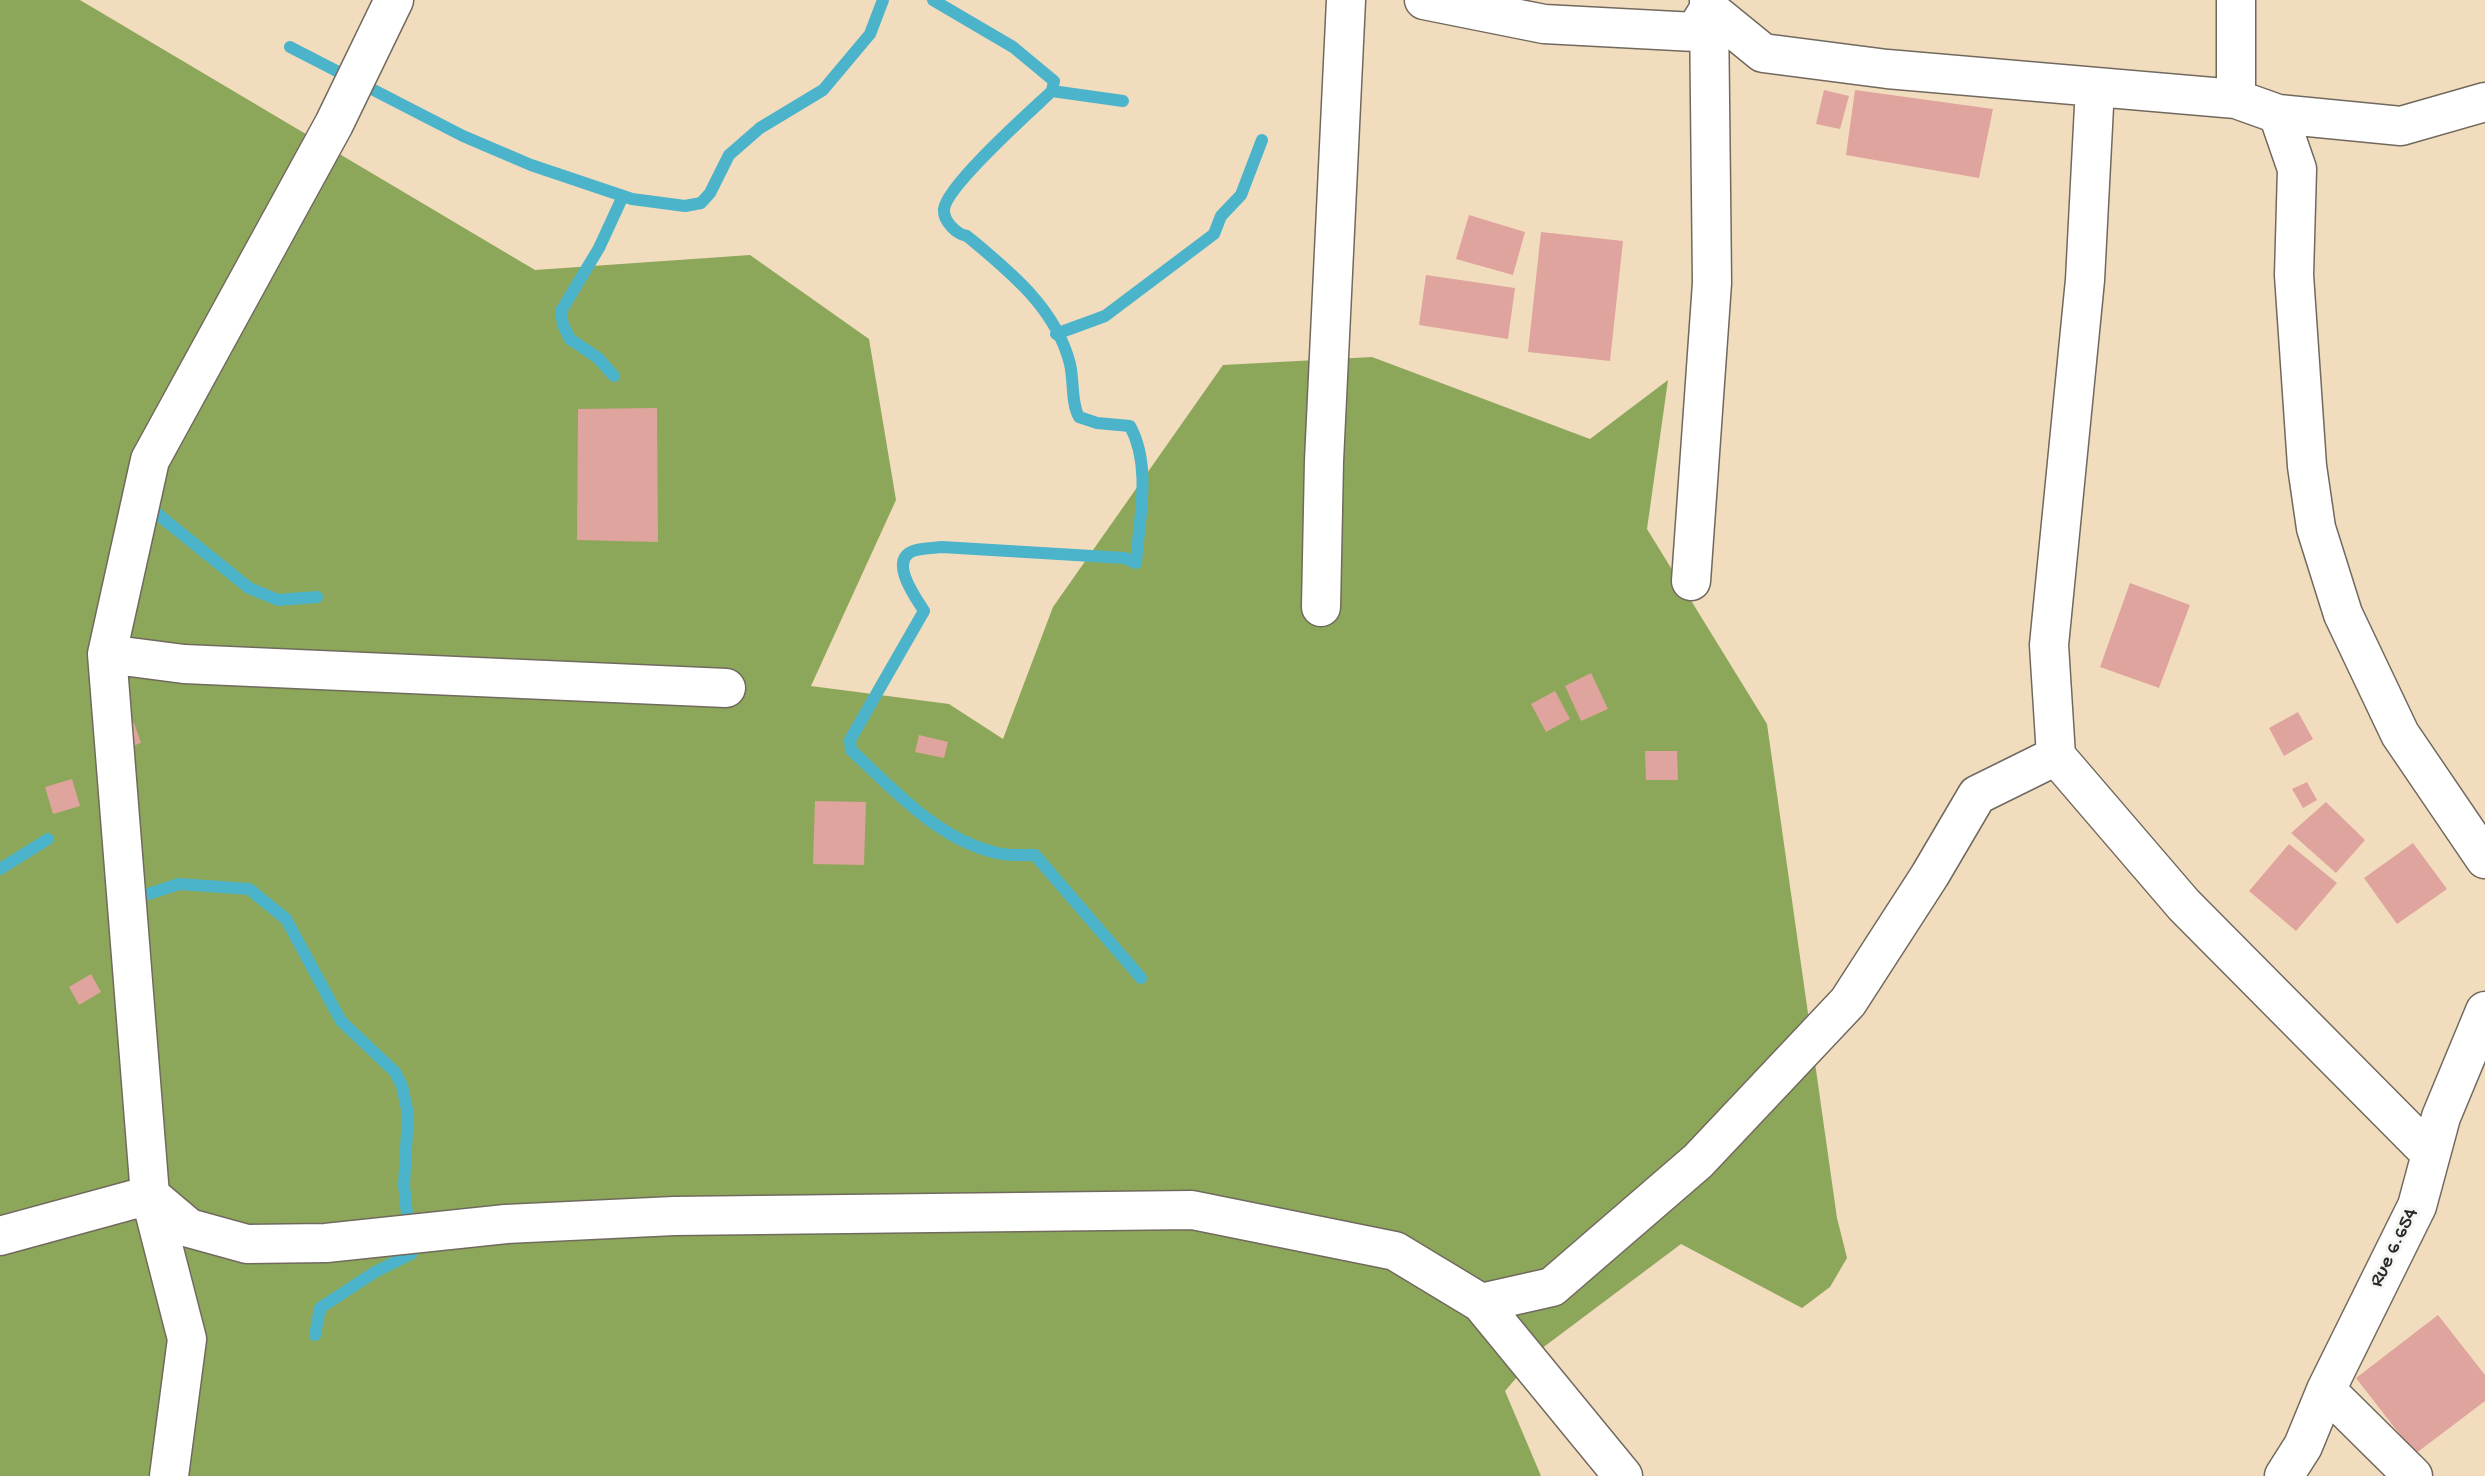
<!DOCTYPE html>
<html>
<head>
<meta charset="utf-8">
<style>
	body { margin:0 }
	canvas { display:block; background:#f2dcbe }
</style>
</head>
<body>
<canvas width="2485" height="1476"></canvas>
<script>
const ctx = document.querySelector('canvas').getContext('2d');
ctx.lineJoin = 'round';
function fill(path, color) {
  ctx.fillStyle = color;
  ctx.fill(path, 'evenodd');
}
function strokePath(path, color, width, dash) {
  ctx.strokeStyle = color;
  ctx.lineWidth = width;
  ctx.lineCap = dash ? 'butt' : 'round';
  ctx.setLineDash(dash || []);
  ctx.stroke(path);
}
function label(font, color, halo, rows, align = 'center') {
  ctx.font = font + ' "Gochi Hand",sans-serif';
  ctx.lineWidth = 6;
  ctx.setLineDash([]);
  ctx.textBaseline = 'middle';
  ctx.strokeStyle = halo;
  ctx.fillStyle = color;
  for (const [text, x, y, turn = 0] of rows) {
    ctx.save();
    ctx.translate(x, y);
    ctx.rotate((+turn || 0) * Math.PI / 180);
    ctx.textAlign = isNaN(turn) ? turn : align;
    if (halo) ctx.strokeText(text, 0, 0);
    ctx.fillText(text, 0, 0);
    ctx.restore();
  }
}
fill(new Path2D(`
	M 0,0 L 80,0 L 535,270 L 750,255 L 869,339 L 896,500 L 811,686 L 949,704 L 1003,739 L 1053,607 L 1223,365 L 1372,357 L 1590,439 L 1668,380 L 1647,529 L 1767,724 L 1837,1218 L 1847,1258 L 1830,1287 L 1802,1308 L 1681,1244 L 1541,1349 L 1505,1391 L 1541,1476 L 0,1476 Z`), '#8da75a');
strokePath(new Path2D(`
	M 933,0 L 1013,47 L 1054,81 L 1052,91 C 1031,111 947,185 944,209 C 943,221 956,234 967,236 C 1009,271 1056,308 1070,364 C 1074,381 1071,403 1079,417 L 1097,423 L 1130,426 C 1152,466 1139,519 1136,563 L 1125,558 L 942,547 C 933,548 921,548 913,551 C 888,560 916,598 924,611 L 850,740 L 851,750 C 893,789 938,840 997,853 C 1009,856 1023,855 1035,855 L 1141,978
	M 290,47 L 463,136 L 531,165 L 632,199 L 685,206 L 701,203 L 710,193 L 729,155 L 760,128 L 823,90 L 870,34 L 883,0
	M 1052,91 L 1123,101
	M 1056,334 L 1105,316 L 1214,234 L 1221,216 L 1241,195 L 1262,140
	M 614,376 L 598,358 L 570,339 L 563,325 L 561,311 L 599,248 L 623,196
	M 145,504 L 249,588 L 278,600 L 317,597
	M 0,869 L 48,839
	M 139,897 L 179,884 L 249,889 L 286,919 L 341,1021 L 395,1072 L 402,1086 L 408,1114 L 404,1185 L 411,1254 L 375,1272 L 320,1308 L 315,1335`), '#4bb4ca', 12);
fill(new Path2D(`
	M 1824,90 L 1849,96 L 1840,129 L 1816,124 Z
	M 1855,90 L 1993,109 L 1979,178 L 1846,155 Z
	M 1469,215 L 1525,232 L 1513,275 L 1456,259 Z
	M 1541,232 L 1623,241 L 1610,361 L 1528,352 Z
	M 1426,275 L 1515,288 L 1508,339 L 1419,325 Z
	M 657,408 L 658,542 L 577,540 L 578,409 Z
	M 2130,583 L 2190,605 L 2159,688 L 2100,667 Z
	M 1591,673 L 1608,709 L 1581,721 L 1565,686 Z
	M 1555,691 L 1570,719 L 1546,732 L 1531,704 Z
	M 2298,712 L 2313,739 L 2284,756 L 2269,728 Z
	M 134,723 L 141,743 L 127,748 L 120,728 Z
	M 919,735 L 948,742 L 944,758 L 915,752 Z
	M 1645,751 L 1677,751 L 1678,780 L 1646,780 Z
	M 72,779 L 80,806 L 53,814 L 45,787 Z
	M 2307,782 L 2317,800 L 2303,808 L 2292,789 Z
	M 815,801 L 866,802 L 864,865 L 813,864 Z
	M 2326,802 L 2365,840 L 2336,873 L 2291,833 Z
	M 2413,843 L 2447,889 L 2397,924 L 2364,878 Z
	M 2289,844 L 2337,883 L 2296,931 L 2249,891 Z
	M 91,974 L 101,992 L 79,1005 L 69,987 Z
	M 2438,1315 L 2485,1375 L 2485,1401 L 2415,1454 L 2356,1378 Z`), '#dfa49d');
const minor = new Path2D(`
	M 1424,0 L 1544,24 L 1695,32 L 1709,9
	M 1709,0 L 1709,9 L 1763,53 L 1887,69 L 2236,99 L 2278,114 L 2297,169 L 2294,275 L 2307,466 L 2316,528 L 2343,614 L 2400,734 L 2485,859
	M 2236,0 L 2236,99
	M 2095,87 L 2085,280 L 2049,645 L 2056,756 L 2184,905 L 2431,1154
	M 2278,114 L 2401,126 L 2485,102
	M 1691,581 L 1712,283 L 1709,9
	M 1321,607 L 1324,461 L 1346,0
	M 107,654 L 184,664 L 726,688
	M 0,1236 L 150,1195 L 189,1228 L 247,1244 L 326,1243 L 506,1224 L 674,1216 L 1192,1210 L 1395,1251 L 1481,1303 L 1623,1476
	M 1481,1303 L 1552,1287 L 1698,1161 L 1848,1002 L 1930,875 L 1977,795 L 2056,756
	M 2326,1390 L 2413,1476
	M 169,1476 L 187,1339 L 150,1195 L 107,654 L 150,460 L 334,124 L 394,0
	M 2284,1476 L 2303,1446 L 2326,1390 L 2417,1206 L 2441,1117 L 2485,1011`);
strokePath(minor, '#71695e', 41);
strokePath(minor, '#fff', 38);
label('21px', '#2b2b2b', '#f6f6f2', [
	["Rue 6.654",2395,1248,-64]
]);
</script>
</body>
</html>
